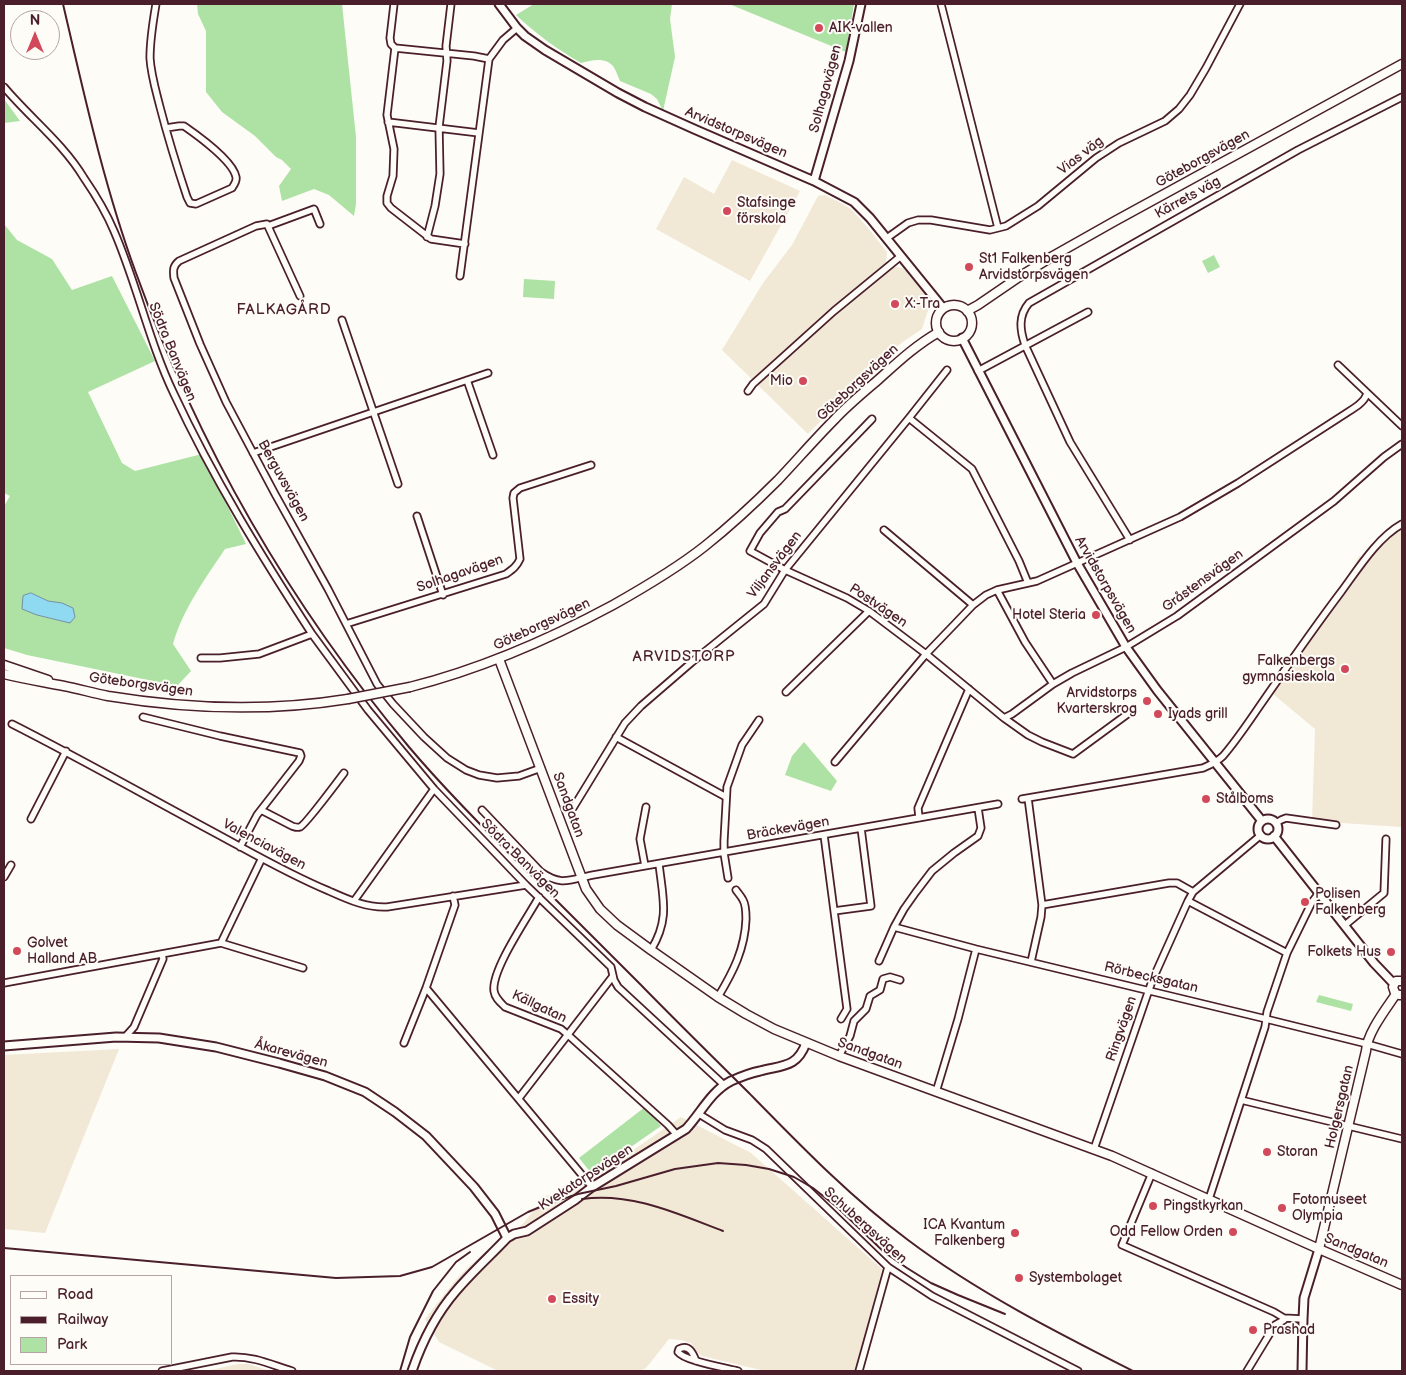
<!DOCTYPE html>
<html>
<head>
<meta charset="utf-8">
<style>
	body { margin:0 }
	#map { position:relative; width:1406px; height:1375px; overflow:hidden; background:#fdfcf7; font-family:"Balsamiq Sans",sans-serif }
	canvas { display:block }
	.frame { position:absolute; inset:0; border:5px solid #4a1f2b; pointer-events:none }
	.legend { position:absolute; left:10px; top:1275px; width:162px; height:90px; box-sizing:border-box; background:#fdfcf7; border:1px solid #b5a4a5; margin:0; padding:6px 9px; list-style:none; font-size:15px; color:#4a1f2b }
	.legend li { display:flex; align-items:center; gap:10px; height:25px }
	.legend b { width:25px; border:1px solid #b5a4a5 }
	.north { position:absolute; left:10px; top:10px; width:50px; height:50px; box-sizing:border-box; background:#fdfcf7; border:1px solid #b5a4a5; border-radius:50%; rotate:0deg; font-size:14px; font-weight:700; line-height:20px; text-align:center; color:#4a1f2b }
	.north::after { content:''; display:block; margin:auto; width:18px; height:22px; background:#d1495b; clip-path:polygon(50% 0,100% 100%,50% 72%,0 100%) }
</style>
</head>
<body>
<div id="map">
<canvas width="1406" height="1375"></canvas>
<div class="frame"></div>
<ul class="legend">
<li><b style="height:6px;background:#fdfcf7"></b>Road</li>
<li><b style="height:6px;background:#4a1f2b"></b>Railway</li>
<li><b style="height:14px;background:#ade2a4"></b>Park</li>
</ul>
<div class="north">N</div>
</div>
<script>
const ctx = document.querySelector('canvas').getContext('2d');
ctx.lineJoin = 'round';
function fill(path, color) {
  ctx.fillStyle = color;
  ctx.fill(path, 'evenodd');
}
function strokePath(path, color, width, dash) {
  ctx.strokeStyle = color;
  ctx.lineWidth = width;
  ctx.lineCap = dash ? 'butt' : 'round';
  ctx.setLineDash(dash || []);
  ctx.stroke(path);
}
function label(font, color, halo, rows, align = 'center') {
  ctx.font = font + ' "Balsamiq Sans",sans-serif';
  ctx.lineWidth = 4;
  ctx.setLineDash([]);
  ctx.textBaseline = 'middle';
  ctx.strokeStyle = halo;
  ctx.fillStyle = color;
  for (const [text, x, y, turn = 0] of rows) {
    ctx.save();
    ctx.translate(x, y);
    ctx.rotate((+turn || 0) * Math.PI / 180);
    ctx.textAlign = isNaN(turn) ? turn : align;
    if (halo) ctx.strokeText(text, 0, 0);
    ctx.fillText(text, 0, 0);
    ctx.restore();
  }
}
fill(new Path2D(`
	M 732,160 L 800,191 L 750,281 L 656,229 L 684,177 L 714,194 Z
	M 825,195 L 839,202 L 851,209 L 868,228 L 887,252 L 886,261 L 889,266 L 903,268 L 926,295 L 929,307 L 922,329 L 904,341 L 878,362 L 808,434 L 722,350 L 763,283 L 792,245 L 818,196 Z
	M 1402,529 L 1402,827 L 1312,821 L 1315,729 L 1272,693 L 1338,600 L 1359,556 L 1368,560 L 1390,537 Z
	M 119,1049 L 45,1233 L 4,1229 L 4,1055 Z
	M 681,1117 L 751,1153 L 882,1269 L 863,1348 L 855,1371 L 765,1371 L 702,1356 L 697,1352 L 691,1343 L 681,1340 L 669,1339 L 646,1368 L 640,1371 L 498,1371 L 439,1342 L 425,1319 L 459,1276 L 491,1247 L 522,1225 L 545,1196 L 568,1189 L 606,1169 Z
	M 238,1364 L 249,1364 L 270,1371 L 206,1371 Z`), '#f1e8d6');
fill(new Path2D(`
	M 197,4 L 342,4 L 356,137 L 356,204 L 354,216 L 329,195 L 314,189 L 282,201 L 279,186 L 291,169 L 282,160 L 276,157 L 255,136 L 222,112 L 206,92 L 206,31 L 198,14 Z
	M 534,4 L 672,4 L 670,19 L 675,57 L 663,111 L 657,99 L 651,94 L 620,81 C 618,77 616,70 613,66 C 605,57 591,60 581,63 C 557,49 536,34 516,15 Z
	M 729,4 L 854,4 L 846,52 Z
	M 4,99 L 20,121 L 4,123 Z
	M 4,224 L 17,240 L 52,259 L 72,290 L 112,276 L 155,361 L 88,392 L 122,463 L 135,471 L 202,454 L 246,544 L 225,549 C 205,579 183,609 173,644 L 191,671 L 177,686 L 27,655 L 4,648 L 4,506 L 10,496 L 4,493 ZM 31,593 L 48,601 L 62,603 L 70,623 L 37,615 L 22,609 Z
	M 1214,255 L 1220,267 L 1208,273 L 1202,261 Z
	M 524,279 L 555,281 L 554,299 L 523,297 Z
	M 804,742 L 837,781 L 831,791 L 785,775 L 792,756 Z
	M 1319,995 L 1353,1004 L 1351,1011 L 1316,1002 Z
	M 645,1107 L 661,1126 L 592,1174 L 579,1158 Z`), '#ade2a4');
const water = new Path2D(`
	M 31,593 L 48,601 L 62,603 L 73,608 L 75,617 L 70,623 L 37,615 L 22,609 L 23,596 Z`);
fill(water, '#90daf1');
strokePath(water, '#748fa2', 1);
const minor = new Path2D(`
	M 156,4 C 153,22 150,39 150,58 C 151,75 156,91 160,107 C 168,138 177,167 187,197 L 190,203 L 196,204 L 232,188 C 234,185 237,181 236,177 C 233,161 197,135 184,126 L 179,126 L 166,128
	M 394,4 L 390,38 L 391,44 L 395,48 L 387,115 L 394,149 L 393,176 L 387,196 L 387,203 L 391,208 L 431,239 L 465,244
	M 941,4 L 998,228
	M 395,48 L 474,56 L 489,59
	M 4,87 C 30,118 63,143 84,178 C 95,194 106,212 114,231 C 137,284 149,342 174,394 C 213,478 262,557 312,634
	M 388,122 L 479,133
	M 268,226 L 314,209 L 320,224
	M 427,237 L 435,206 L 440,174 L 439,127 L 447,61 L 446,46 L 451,4
	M 887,238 L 908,223 L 918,220 L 931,220 L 990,230 L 1006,226 L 1038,206 L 1096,158 L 1119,143 L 1165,121 L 1179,109 L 1190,95 L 1206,68 L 1240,4
	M 460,276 L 489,59 L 503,40 L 517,28
	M 300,296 L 267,224 L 256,226 L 179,261 C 173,266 173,270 174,278 L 200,344 L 226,402 L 275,494 L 328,589 L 377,684 L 393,704 L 424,737 L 447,758 L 466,770 L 479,775 L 497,778 L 519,776 L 541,768
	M 342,320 L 398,484
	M 1338,365 L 1402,426
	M 978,371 L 1088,312
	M 467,380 L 493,455
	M 748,391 L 753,384 L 763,375 L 834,311 L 901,256
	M 909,418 L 972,469 L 1019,561 L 1028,583
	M 872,419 L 785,509 L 778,512 L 760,533 L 750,551 L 785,570 L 847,598 L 869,611 L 926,654 L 1004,718 L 1028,735 L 1042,742 L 1073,754 L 1133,710
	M 253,453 L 488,373
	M 417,516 L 443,595
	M 884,530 L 973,605
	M 1130,540 L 1070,442 L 1025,345 C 1020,330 1018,316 1029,303 L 1298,150 L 1402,97
	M 997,590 L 1025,642 L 1053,684
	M 346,624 L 506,574 C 513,569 517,566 520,559 L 513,498 L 514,493 L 520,488 L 591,465
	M 201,658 L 220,658 L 259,654 L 312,634 L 368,710 L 434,789 L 526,885 L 611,967 L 614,980 L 618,987 L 724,1085
	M 786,692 L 869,611
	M 143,717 L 220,736 L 300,753 L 301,756 L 299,761 L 257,815 L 240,847
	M 1004,718 L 1012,714 L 1053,684 L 1072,673 L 1126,647 L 1177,616 L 1334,501 L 1384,457 L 1402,444
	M 12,724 C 81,759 148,797 217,834 C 254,854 290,875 329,891 C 347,899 366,908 387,907 L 526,885
	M 616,737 L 726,797
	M 835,762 L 926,654 L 973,605 L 986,595 L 997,590 L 1037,581 L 1180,517 L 1238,483 L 1348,412 C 1356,407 1364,402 1367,394
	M 1028,798 L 1042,905 L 1041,917 L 1031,962
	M 1022,799 L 1203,768 C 1210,765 1217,762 1223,756 C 1236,741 1248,723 1259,707 C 1286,668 1313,629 1341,592 C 1358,569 1377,538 1402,524
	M 573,808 L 625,723 L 641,706 L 692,662 L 764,604 L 785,570 L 909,418 L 947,370
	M 261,810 L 292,826 C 295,827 297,828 300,827 C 305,825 338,781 344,773
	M 482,810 L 541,872 C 562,887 571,879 593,875 L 998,804
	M 919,818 L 918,808 L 969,689
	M 31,819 L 66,751
	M 1276,823 L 1281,820 L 1286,818 L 1336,825
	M 824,835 L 847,1009 L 841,1019
	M 645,866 L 640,839 L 646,807
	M 4,877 L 11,865
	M 728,878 L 724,853 L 724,841 L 727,787 L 742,745 L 759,720
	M 539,897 C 528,917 491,970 494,991 C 495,998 500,1002 505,1007 L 561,1029 L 567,1034 L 668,1125 L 677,1135
	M 354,901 L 434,789
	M 1188,901 L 1287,953
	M 1042,905 L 1169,883 L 1177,883 L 1193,892
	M 834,911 L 871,906 L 861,828
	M 1345,925 L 1384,893 L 1386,839
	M 894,927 L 976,949 L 1266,1019 L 1367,1044 L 1402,1054
	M 221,943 L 261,860
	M 651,950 C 670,919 663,899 659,864
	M 879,961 L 894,927 L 904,909 L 916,892 L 932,871 L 954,853 L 978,836 L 981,828 L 978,808
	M 4,983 L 221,943 L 303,968
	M 426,988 L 592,1187
	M 718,997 C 733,972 745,949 746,919 C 746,913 746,905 743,900 C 741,896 738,893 736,890
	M 125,1037 L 134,1027 L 163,959 L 162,954
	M 404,1043 L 426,988 L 455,905 L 453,896
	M 839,1056 L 850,1036 L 854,1021 L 866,1009 L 870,996 L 880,990 L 883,979 L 890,977 L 900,980
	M 936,1092 L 958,1019 L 976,949
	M 519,1098 L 613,976
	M 1241,1100 L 1402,1139
	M 699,1114 L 725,1130 L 752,1140 L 766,1149 L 888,1267 L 932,1296 L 1078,1371
	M 1094,1149 L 1152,981 L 1188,901 L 1193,892 L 1199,887 L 1261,835
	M 1152,1173 L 1122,1245 L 1274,1312 L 1284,1318
	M 1209,1199 L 1265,1027 L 1267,1012 L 1287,953 L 1312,902 L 1319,893
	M 696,1361 C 693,1353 689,1344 679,1349 L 678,1352 C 684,1361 727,1368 738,1371
	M 162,1371 L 232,1357 C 253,1356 272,1365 292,1371
	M 859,1371 L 888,1267
	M 1247,1371 L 1275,1325 L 1284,1320 L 1284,1318 L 1303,1319`);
const tertiary = new Path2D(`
	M 499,4 L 517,28 L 525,36 L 545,50 L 618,93 L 645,107 L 694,129 L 814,181 L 854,202 L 870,218 L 943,308
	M 814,181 L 849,61 L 861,4
	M 962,338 L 1077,563 L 1126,647 L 1157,690 L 1262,821
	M1258 829a10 10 0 1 1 20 0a10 10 0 1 1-20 0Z
	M 1274,836 L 1374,963 L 1394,984
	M 4,1046 L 116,1037 L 159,1038 L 216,1047 L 279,1063 L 325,1076 L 365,1092 L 395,1112 L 426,1136 L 474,1187 L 495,1214 L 507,1238
	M 412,1371 C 422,1342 436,1314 456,1291 C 472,1272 490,1256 507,1238 L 514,1234 L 527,1231 L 575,1200 L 592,1187 L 686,1129 C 701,1113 711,1091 731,1081 C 740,1077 750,1073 760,1071 C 782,1065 797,1068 806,1043
	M 1302,1371 L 1303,1319 L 1304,1298 L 1319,1249`);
const secondary = new Path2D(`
	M936 323a18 18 0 1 1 36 0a18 18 0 1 1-36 0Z
	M 967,311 L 978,305 L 1019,277 L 1053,256 L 1115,221 L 1402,64
	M 499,659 L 586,889 L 600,909 L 617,925 L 651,950 L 718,997 L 746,1014 L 774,1029 L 839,1056 L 1112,1156 L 1319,1249 L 1402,1285
	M 4,665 L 48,680
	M 4,674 C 24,679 44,682 64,686 C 79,689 93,693 108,696 C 187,709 268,712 348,699
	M 410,687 C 481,669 548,640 613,605 C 645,587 676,569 705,546 C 729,527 756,502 778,480 C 797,460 815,439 835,419 C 848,405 864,392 879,379 C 898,362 916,345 939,332
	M 1402,981 L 1396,981 L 1393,987 L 1395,993 L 1399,995 L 1402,995
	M 1319,1249 L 1366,1051 C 1367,1033 1386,1009 1396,994`);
strokePath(minor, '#4a1f2b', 9);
strokePath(tertiary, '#4a1f2b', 11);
strokePath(secondary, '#4a1f2b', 11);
strokePath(minor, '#fdfcf7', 5.5);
strokePath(tertiary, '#fdfcf7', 7);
strokePath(secondary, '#fdfcf7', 8);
strokePath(new Path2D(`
	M 63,4 C 84,94 104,186 136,273 C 198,445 291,606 409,747 C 447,792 490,835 533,877 C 569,913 605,949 641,985 C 677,1022 713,1057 749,1093 C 800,1145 850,1197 908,1240 C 977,1292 1056,1332 1133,1371
	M 582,1199 C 632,1192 678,1214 723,1231
	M 4,1248 L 336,1278 L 400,1276 L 432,1267 L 528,1212 L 550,1203 L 578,1194 L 616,1186 L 675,1169 L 718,1163 L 746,1165 L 769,1169 L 794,1177 L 813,1188 L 837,1207 L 884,1252 L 907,1268 L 931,1283 L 958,1295 L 1005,1314
	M 400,1371 L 410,1337 L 433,1291 L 456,1262 L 470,1252`), '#4a1f2b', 2);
const secondaryBridge = new Path2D(`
	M 348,699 L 410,687`);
strokePath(secondaryBridge, '#4a1f2b', 11, []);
strokePath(secondaryBridge, '#fdfcf7', 8);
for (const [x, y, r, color] of [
	[819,28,5,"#d1495b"],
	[727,211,5,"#d1495b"],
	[969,267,5,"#d1495b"],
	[895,304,5,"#d1495b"],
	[803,381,5,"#d1495b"],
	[1096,615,5,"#d1495b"],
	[1345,669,5,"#d1495b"],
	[1147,701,5,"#d1495b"],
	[1158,714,5,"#d1495b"],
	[1206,799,5,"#d1495b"],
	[1305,902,5,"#d1495b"],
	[17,951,5,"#d1495b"],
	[1391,952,5,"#d1495b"],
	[1267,1152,5,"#d1495b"],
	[1153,1206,5,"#d1495b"],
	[1282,1208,5,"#d1495b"],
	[1233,1232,5,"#d1495b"],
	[1015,1233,5,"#d1495b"],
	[1019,1278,5,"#d1495b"],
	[552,1299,5,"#d1495b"],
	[1253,1330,5,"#d1495b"]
]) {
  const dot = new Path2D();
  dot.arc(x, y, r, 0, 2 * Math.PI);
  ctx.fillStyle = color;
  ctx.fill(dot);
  strokePath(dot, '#fdfcf7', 2);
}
label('14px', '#4a1f2b', '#fdfcf7', [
	["AIK-vallen",829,28],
	["Stafsinge",737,203],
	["förskola",737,219],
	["St1 Falkenberg",979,259],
	["Arvidstorpsvägen",979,275],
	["X:-Tra",905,304],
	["Mio",793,381,"right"],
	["Hotel Steria",1086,615,"right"],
	["Falkenbergs",1335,661,"right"],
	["gymnasieskola",1335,677,"right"],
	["Arvidstorps",1137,693,"right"],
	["Kvarterskrog",1137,709,"right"],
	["Iyads grill",1168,714],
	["Stålboms",1216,799],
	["Polisen",1315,894],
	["Falkenberg",1315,910],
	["Golvet",27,943],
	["Halland AB",27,959],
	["Folkets Hus",1381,952,"right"],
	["Storan",1277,1152],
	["Fotomuseet",1292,1200],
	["Olympia",1292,1216],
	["Pingstkyrkan",1163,1206],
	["ICA Kvantum",1005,1225,"right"],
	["Falkenberg",1005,1241,"right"],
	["Odd Fellow Orden",1223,1232,"right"],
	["Systembolaget",1029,1278],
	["Essity",562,1299],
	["Prashad",1263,1330]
], 'left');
label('14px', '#4a1f2b', '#fdfcf7', [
	["Solhagavägen",826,89,-75],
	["Arvidstorpsvägen",736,133,23],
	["Vias väg",1081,156,-38],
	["Göteborgsvägen",1203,159,-29],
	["Kärrets väg",1188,198,-29],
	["Södra Banvägen",172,352,68],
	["Göteborgsvägen",858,383,-43],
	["Berguvsvägen",283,481,61],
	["Viljansvägen",775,565,-53],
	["Solhagavägen",460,574,-19],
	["Gråstensvägen",1203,581,-36],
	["Arvidstorpsvägen",1105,585,60],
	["Postvägen",878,606,34],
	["Göteborgsvägen",542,625,-25],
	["Göteborgsvägen",141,685,8],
	["Sandgatan",568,805,70],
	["Bräckevägen",788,829,-10],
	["Valenciavägen",264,845,28],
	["Södra Banvägen",520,859,45],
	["Rörbecksgatan",1151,978,13],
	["Källgatan",539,1007,25],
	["Ringvägen",1122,1029,-71],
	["Åkarevägen",291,1054,15],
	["Sandgatan",870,1054,20],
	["Holgersgatan",1340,1107,-77],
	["Kvekatorpsvägen",586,1178,-33],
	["Schubergsvägen",865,1226,42],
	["Sandgatan",1356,1251,23]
]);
ctx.letterSpacing = '1px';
label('15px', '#4a1f2b', '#fdfcf7', [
	["FALKAGÅRD",284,310],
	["ARVIDSTORP",684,657]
]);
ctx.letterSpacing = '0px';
</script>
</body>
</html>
